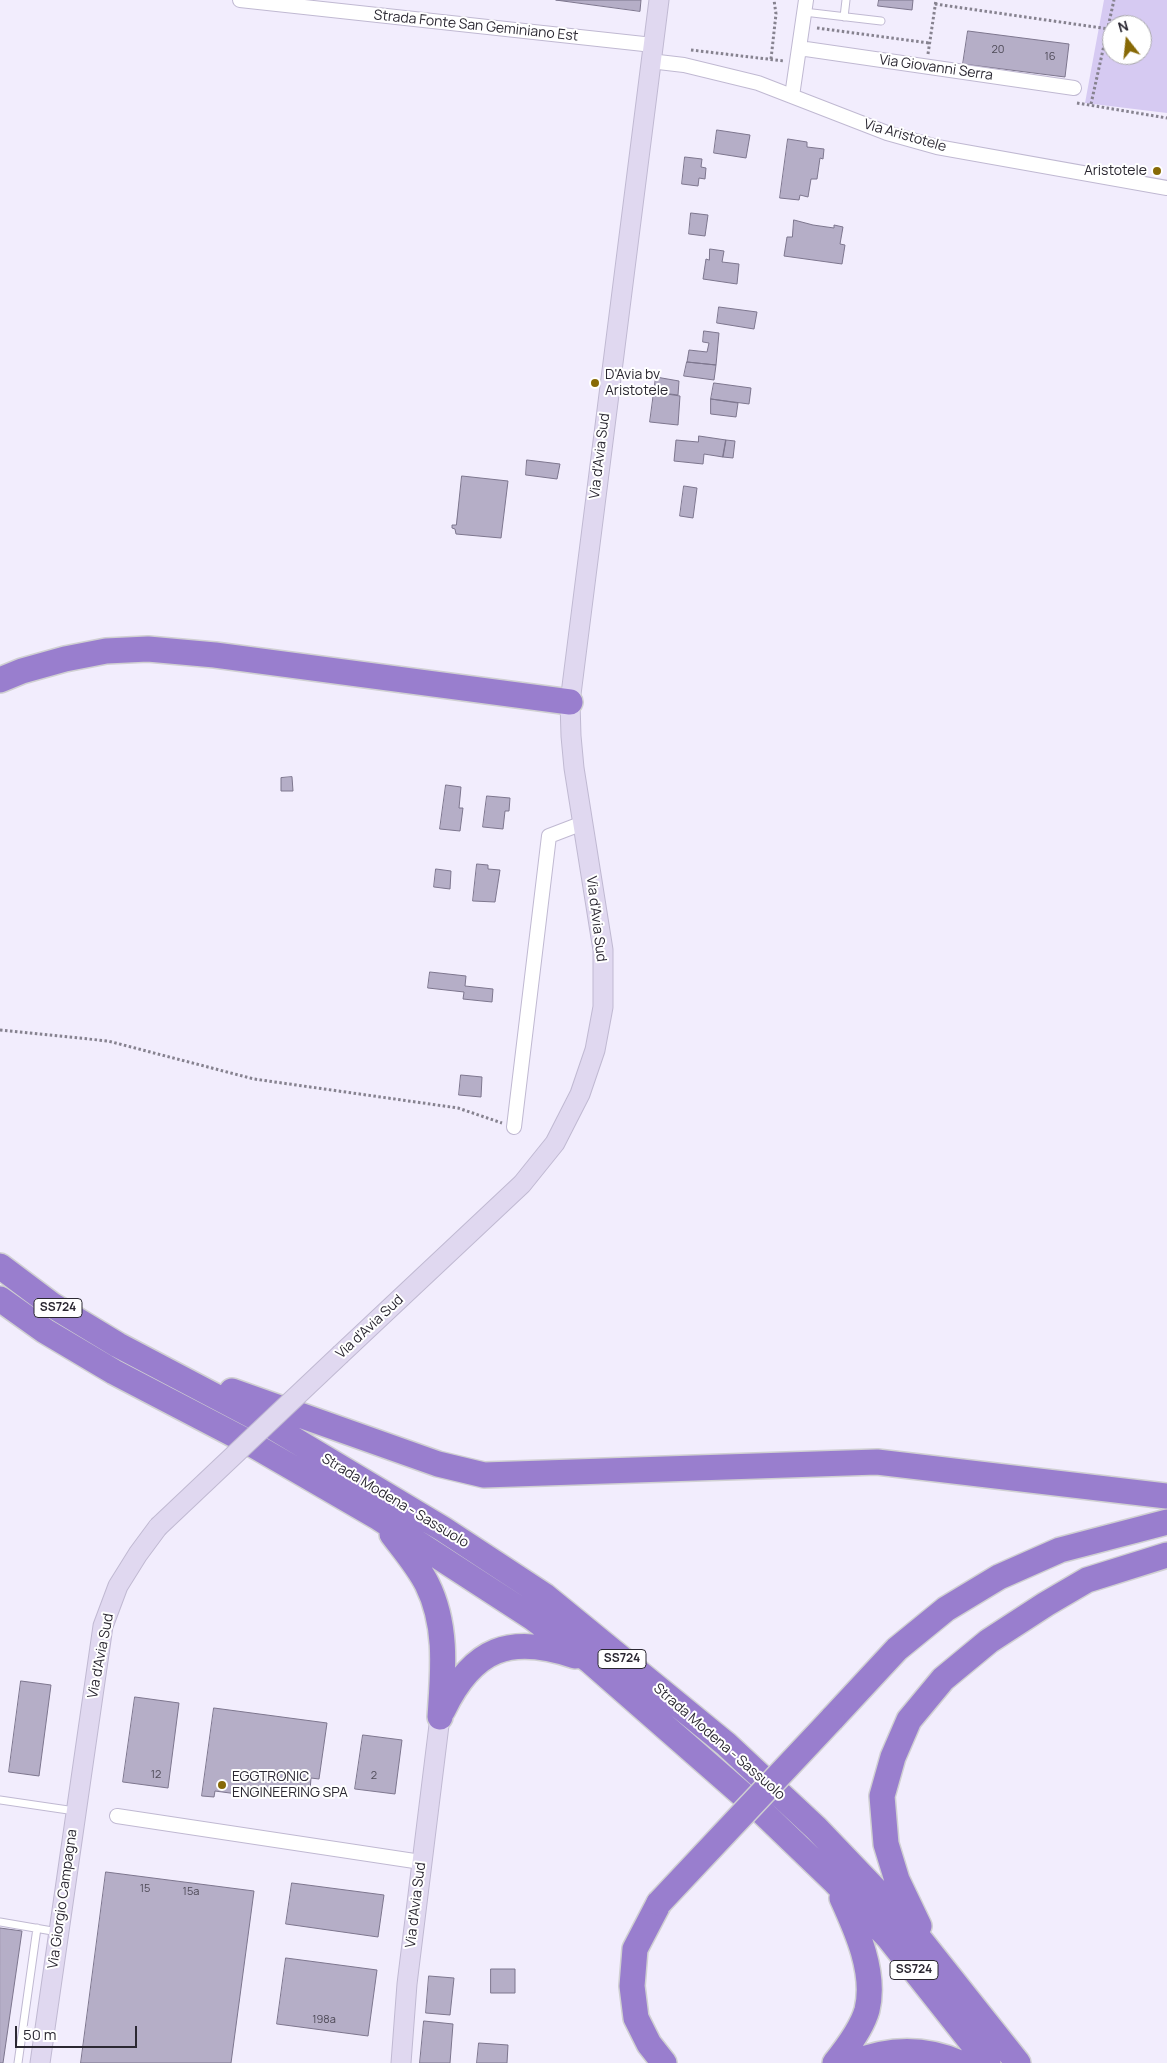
<!DOCTYPE html>
<html>
<head>
<meta charset="utf-8">
<style>
	body { margin:0 }
	#map { position:relative; width:1167px; height:2063px; overflow:hidden; background:#f2edfd; font-family:Manrope,sans-serif }
	canvas { display:block }
	.north { position:absolute; left:1102px; top:15px; width:50px; height:50px; box-sizing:border-box; background:#fff; border:1px solid #aaa9ad; border-radius:50%; rotate:344deg; font-size:14px; font-weight:700; line-height:20px; text-align:center; color:#2b2832 }
	.north::after { content:''; display:block; margin:auto; width:18px; height:22px; background:#876906; clip-path:polygon(50% 0,100% 100%,50% 72%,0 100%) }
	.scale { position:absolute; left:15px; top:2026px; width:122px; height:22px; box-sizing:border-box; border:2px solid #2b2832; border-top:0; padding-left:6px; font-size:15px; line-height:18px; white-space:nowrap; color:#2b2832; -webkit-text-stroke:4px #fff; paint-order:stroke }
</style>
</head>
<body>
<div id="map">
<canvas width="1167" height="2063"></canvas>
<div class="north">N</div>
<div class="scale">50 m</div>
</div>
<script>
const ctx = document.querySelector('canvas').getContext('2d');
ctx.lineJoin = 'round';
function fill(path, color) {
  ctx.fillStyle = color;
  ctx.fill(path, 'evenodd');
}
function strokePath(path, color, width, dash) {
  ctx.strokeStyle = color;
  ctx.lineWidth = width;
  ctx.lineCap = dash ? 'butt' : 'round';
  ctx.setLineDash(dash || []);
  ctx.stroke(path);
}
function label(font, color, halo, rows, align = 'center') {
  ctx.font = font + ' Manrope,sans-serif';
  ctx.lineWidth = 4;
  ctx.setLineDash([]);
  ctx.textBaseline = 'middle';
  ctx.strokeStyle = halo;
  ctx.fillStyle = color;
  for (const [text, x, y, turn = 0] of rows) {
    ctx.save();
    ctx.translate(x, y);
    ctx.rotate((+turn || 0) * Math.PI / 180);
    ctx.textAlign = isNaN(turn) ? turn : align;
    if (halo) ctx.strokeText(text, 0, 0);
    ctx.fillText(text, 0, 0);
    ctx.restore();
  }
}
fill(new Path2D(`
	M 1104,0 L 1167,0 L 1167,113 L 1085,103 ZM 1112,25 L 1142,25 L 1142,55 L 1112,55 Z`), '#d6caf2');
const building = new Path2D(`
	M 556,0 L 641,0 L 640,11 Z
	M 879,0 L 913,0 L 912,10 L 878,6 Z
	M 968,31 L 1069,44 L 1065,77 L 963,64 Z
	M 717,130 L 750,135 L 746,158 L 714,153 Z
	M 788,139 L 807,142 L 807,147 L 824,149 L 823,159 L 820,158 L 817,179 L 811,179 L 808,197 L 800,195 L 799,200 L 780,198 Z
	M 685,157 L 702,159 L 701,167 L 706,168 L 705,179 L 699,178 L 698,186 L 682,184 Z
	M 691,213 L 708,215 L 705,236 L 689,234 Z
	M 794,220 L 813,225 L 834,228 L 834,225 L 843,227 L 840,244 L 845,245 L 842,264 L 784,256 L 787,237 L 792,237 Z
	M 710,249 L 724,251 L 722,262 L 739,264 L 737,284 L 703,279 L 706,259 L 709,260 Z
	M 719,307 L 757,312 L 754,329 L 717,323 Z
	M 704,331 L 719,333 L 716,365 L 687,362 L 689,350 L 707,352 L 709,343 L 703,342 Z
	M 687,362 L 716,365 L 714,380 L 684,376 Z
	M 656,377 L 679,381 L 678,395 L 654,392 Z
	M 714,383 L 751,388 L 749,404 L 711,399 Z
	M 654,392 L 680,396 L 678,425 L 650,422 Z
	M 711,399 L 738,403 L 736,417 L 711,414 Z
	M 699,436 L 726,440 L 723,457 L 704,454 L 703,464 L 674,461 L 676,440 L 698,442 Z
	M 726,440 L 735,441 L 733,458 L 723,457 Z
	M 527,460 L 560,464 L 557,479 L 526,475 Z
	M 462,476 L 508,481 L 501,538 L 456,534 L 455,529 L 452,528 L 452,525 L 456,525 Z
	M 684,486 L 697,488 L 693,518 L 680,516 Z
	M 292,777 L 293,791 L 281,791 L 281,778 Z
	M 446,785 L 461,787 L 459,808 L 463,808 L 460,831 L 440,829 Z
	M 487,796 L 510,798 L 509,811 L 505,811 L 503,829 L 483,827 Z
	M 477,864 L 488,865 L 488,869 L 500,870 L 495,902 L 473,901 Z
	M 436,869 L 451,871 L 450,889 L 434,887 Z
	M 430,972 L 466,976 L 465,986 L 493,989 L 492,1002 L 463,999 L 464,992 L 428,988 Z
	M 461,1075 L 482,1077 L 481,1097 L 459,1095 Z
	M 21,1681 L 51,1685 L 39,1776 L 9,1772 Z
	M 135,1697 L 179,1703 L 168,1788 L 123,1782 Z
	M 214,1708 L 327,1723 L 319,1779 L 311,1778 L 310,1791 L 297,1790 L 297,1795 L 265,1791 L 264,1795 L 252,1793 L 252,1796 L 215,1791 L 214,1797 L 202,1796 Z
	M 363,1735 L 402,1740 L 395,1794 L 355,1789 Z
	M 106,1872 L 254,1891 L 231,2063 L 81,2063 Z
	M 292,1883 L 384,1895 L 378,1937 L 286,1924 Z
	M 0,1928 L 22,1931 L 3,2063 L 0,2063 Z
	M 286,1958 L 377,1970 L 368,2036 L 277,2024 Z
	M 491,1969 L 515,1969 L 515,1993 L 491,1993 Z
	M 429,1976 L 454,1978 L 450,2015 L 426,2013 Z
	M 424,2021 L 453,2024 L 450,2063 L 420,2063 Z
	M 479,2043 L 508,2045 L 507,2063 L 477,2063 Z`);
fill(building, '#b5aec7');
strokePath(building, '#7d768e', 1);
const lane = new Path2D(`
	M 804,12 L 881,21
	M 844,17 L 846,0
	M 0,1800 L 75,1811
	M 0,1922 L 58,1932
	M 18,2063 L 37,1928`);
const street = new Path2D(`
	M 240,0 L 653,45
	M 799,48 L 1074,88
	M 650,61 L 684,65 L 758,83 L 887,133 L 937,147 L 1167,188
	M 792,96 L 806,0
	M 514,1127 L 549,836 L 583,823
	M 117,1816 L 421,1862`);
const secondary = new Path2D(`
	M 341,1354 L 522,1184 L 555,1143 L 580,1094 L 595,1050 L 603,1007 L 603,950 L 574,768 L 571,736 L 570,702 L 659,0
	M 40,2063 L 103,1626 L 118,1586 L 138,1554 L 158,1527
	M 401,2063 L 407,1984 L 440,1717`);
const highway = new Path2D(`
	M 0,680 L 22,671 L 65,659 L 106,651 L 148,649 L 215,655 L 570,702
	M 0,1266 L 52,1305 L 118,1345 L 268,1424 L 443,1529 L 545,1596 L 726,1744 L 816,1828 L 906,1922 L 1018,2063
	M 0,1299 L 45,1331 L 114,1372 L 248,1442 L 379,1518 L 533,1618 L 590,1661 L 759,1809 L 835,1882 L 888,1937 L 988,2063
	M 232,1391 L 438,1464 L 484,1475 L 877,1462 L 1167,1496
	M 392,1534 C 404,1550 418,1566 427,1584 C 448,1626 443,1672 440,1717
	M 443,1710 C 473,1648 510,1634 575,1656
	M 832,1719 L 897,1649 L 946,1609 L 999,1577 L 1060,1550 L 1167,1522
	M 659,1903 L 635,1949 L 632,1986 L 636,2018 L 649,2044 L 664,2063
	M 919,1926 L 897,1880 L 886,1844 L 882,1796 L 893,1757 L 909,1720 L 943,1679 L 989,1641 L 1046,1604 L 1087,1580 L 1167,1555
	M 835,2063 C 847,2048 862,2028 867,2010 C 876,1973 857,1931 842,1898
	M 853,2063 C 889,2048 923,2047 960,2063`);
strokePath(lane, '#c0b9d2', 9);
strokePath(street, '#c0b9d2', 16);
strokePath(secondary, '#c0b9d2', 21);
strokePath(highway, '#d0d0d2', 28);
strokePath(new Path2D(`
	M 935,4 L 1109,29
	M 817,28 L 929,43
	M 691,50 L 784,61
	M 928,54 L 936,0
	M 771,59 L 776,14 L 774,0
	M 1077,103 L 1167,118
	M 1091,104 L 1114,0
	M 0,1030 L 108,1041 L 254,1079 L 458,1108 L 502,1123`), '#86828f', 3, [2.5, 2.5]);
strokePath(lane, '#fff', 7);
strokePath(street, '#fff', 14);
strokePath(secondary, '#e0d8f0', 19);
strokePath(highway, '#997ece', 25);
const secondaryBridge = new Path2D(`
	M 158,1527 L 341,1354`);
const highwayBridge = new Path2D(`
	M 659,1903 L 832,1719`);
strokePath(secondaryBridge, '#c0b9d2', 21, []);
strokePath(highwayBridge, '#d0d0d2', 28, []);
strokePath(secondaryBridge, '#e0d8f0', 19);
strokePath(highwayBridge, '#997ece', 25);
for (const [x, y, r, color] of [
	[1157,171,5,"#876906"],
	[595,383,5,"#876906"],
	[222,1785,5,"#876906"]
]) {
  const dot = new Path2D();
  dot.arc(x, y, r, 0, 2 * Math.PI);
  ctx.fillStyle = color;
  ctx.fill(dot);
  strokePath(dot, '#fff', 2);
}
label('11px', '#4e4a57', null, [
	["20",998,50],
	["16",1050,57],
	["12",156,1775],
	["2",374,1776],
	["15",145,1889],
	["15a",191,1892],
	["198a",324,2020]
]);
for (const [x, y, w] of [
	[58,1308,48],
	[622,1659,48],
	[914,1970,48]
]) {
  const box = new Path2D();
  box.roundRect(x - w / 2, y - 9.5, w, 19, 4);
  ctx.fillStyle = '#fff';
  ctx.fill(box);
  strokePath(box, '#2b2832', 1);
}
label('bold 12px', '#2b2832', null, [
	["SS724",58,1308],
	["SS724",622,1659],
	["SS724",914,1970]
]);
label('14px', '#2b2832', '#fff', [
	["Strada Fonte San Geminiano Est",476,26,6],
	["Via Giovanni Serra",936,68,8],
	["Via Aristotele",905,136,16],
	["Via d'Avia Sud",600,456,-83],
	["Via d'Avia Sud",596,919,83],
	["Via d'Avia Sud",370,1327,-43],
	["Strada Modena - Sassuolo",395,1501,31],
	["Via d'Avia Sud",101,1656,-79],
	["Strada Modena - Sassuolo",719,1742,41],
	["Via Giorgio Campagna",63,1899,-82],
	["Via d'Avia Sud",416,1905,-83]
]);
label('14px', '#2b2832', '#fff', [
	["Aristotele",1147,171,"right"],
	["D'Avia bv",605,375],
	["Aristotele",605,391],
	["EGGTRONIC",232,1777],
	["ENGINEERING SPA",232,1793]
], 'left');
</script>
</body>
</html>
